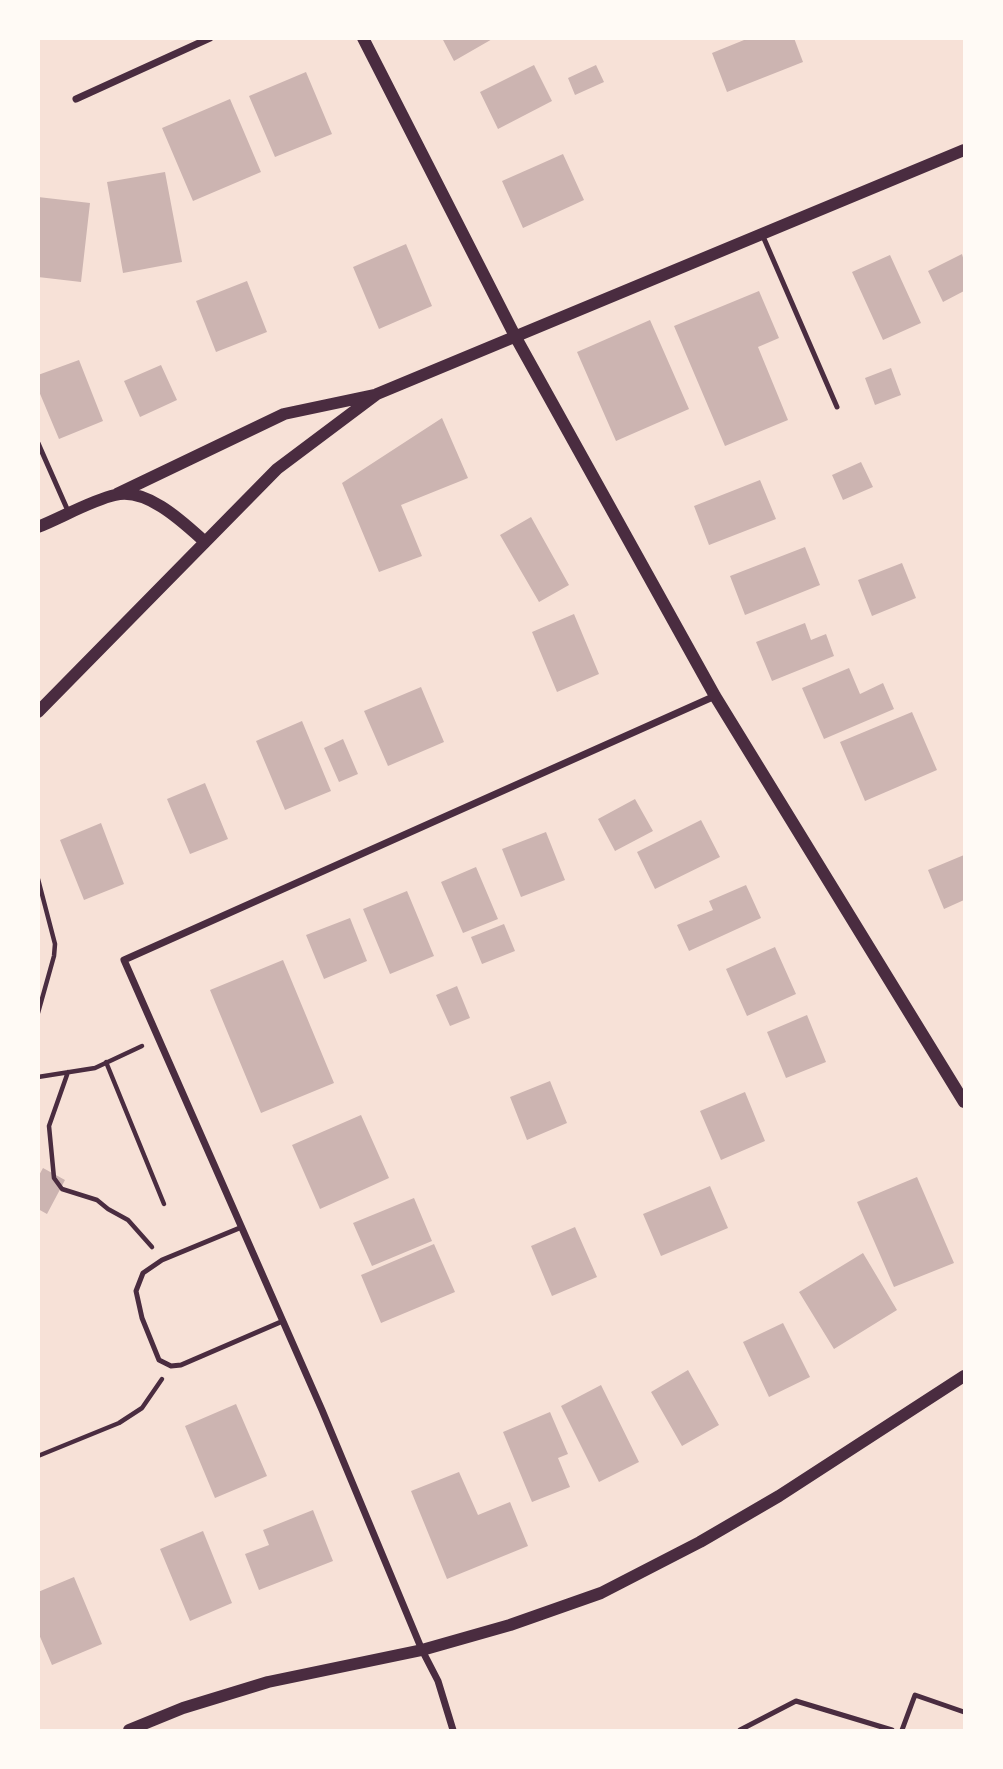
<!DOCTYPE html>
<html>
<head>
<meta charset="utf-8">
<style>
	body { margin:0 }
	#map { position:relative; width:1003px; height:1769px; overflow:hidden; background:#f7e1d7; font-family:"Nunito Sans",sans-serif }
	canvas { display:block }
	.frame { position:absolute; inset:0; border:40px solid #fffaf5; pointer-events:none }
</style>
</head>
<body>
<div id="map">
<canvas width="1003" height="1769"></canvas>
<div class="frame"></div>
</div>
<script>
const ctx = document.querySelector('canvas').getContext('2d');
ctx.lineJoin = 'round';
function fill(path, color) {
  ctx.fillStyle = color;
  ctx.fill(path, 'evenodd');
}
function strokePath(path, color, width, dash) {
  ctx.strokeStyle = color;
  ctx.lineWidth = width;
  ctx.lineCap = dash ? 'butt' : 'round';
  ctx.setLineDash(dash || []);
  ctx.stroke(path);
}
fill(new Path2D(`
	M 442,38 L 494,38 L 454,61 Z
	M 749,38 L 794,38 L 803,62 L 727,92 L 712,53 Z
	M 534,65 L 552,101 L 498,129 L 480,92 Z
	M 596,65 L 604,82 L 575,95 L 568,78 Z
	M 306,72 L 332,134 L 275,157 L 249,96 Z
	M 230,99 L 261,172 L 193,201 L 162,128 Z
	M 563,154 L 584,200 L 523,228 L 502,181 Z
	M 165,172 L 182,262 L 123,273 L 107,182 Z
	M 38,197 L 90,203 L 81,282 L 38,277 Z
	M 406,244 L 432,306 L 379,329 L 353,267 Z
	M 962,254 L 964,261 L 964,291 L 943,302 L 928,271 Z
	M 890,255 L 921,323 L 883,340 L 852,272 Z
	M 247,281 L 267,332 L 216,352 L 196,301 Z
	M 759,291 L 779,338 L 758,347 L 788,420 L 725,446 L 674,326 Z
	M 650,320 L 689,409 L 616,441 L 577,352 Z
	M 79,360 L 103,421 L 59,439 L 38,389 L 38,375 Z
	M 161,365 L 177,400 L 140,417 L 124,381 Z
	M 891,368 L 901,395 L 875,405 L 865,378 Z
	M 442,418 L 468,478 L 401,505 L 422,556 L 379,572 L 342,483 Z
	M 861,462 L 873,487 L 843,500 L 832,475 Z
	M 760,480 L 776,519 L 709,545 L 694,506 Z
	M 531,517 L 569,585 L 539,602 L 500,535 Z
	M 805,547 L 820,585 L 745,615 L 730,576 Z
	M 902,563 L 916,598 L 872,616 L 858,580 Z
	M 574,614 L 599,674 L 557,692 L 532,632 Z
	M 805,623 L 811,640 L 826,634 L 834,656 L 772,681 L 756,642 Z
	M 849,668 L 860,694 L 883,683 L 894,709 L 824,739 L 802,688 Z
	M 421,687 L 444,742 L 388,766 L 364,711 Z
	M 912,712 L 937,770 L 865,801 L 840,742 Z
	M 302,721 L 331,791 L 285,810 L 256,741 Z
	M 343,739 L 358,774 L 339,782 L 324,748 Z
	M 205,783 L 228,839 L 190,854 L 167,799 Z
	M 635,799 L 653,831 L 615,851 L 598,819 Z
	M 701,820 L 720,857 L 655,889 L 637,852 Z
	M 101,823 L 124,884 L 84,900 L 60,840 Z
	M 546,832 L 565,880 L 521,897 L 502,849 Z
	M 964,855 L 964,900 L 944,909 L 928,870 Z
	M 476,867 L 498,919 L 463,933 L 441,882 Z
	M 746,885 L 761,918 L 689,951 L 677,925 L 713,910 L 709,901 Z
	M 407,891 L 434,956 L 390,974 L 363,909 Z
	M 350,918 L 367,961 L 324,979 L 306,935 Z
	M 504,924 L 515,951 L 482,964 L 471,937 Z
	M 775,947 L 796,994 L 747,1016 L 726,969 Z
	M 283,960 L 334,1083 L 261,1113 L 210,990 Z
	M 457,986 L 470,1018 L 450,1026 L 436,995 Z
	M 807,1015 L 826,1062 L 786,1078 L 767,1032 Z
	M 550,1081 L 567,1123 L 527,1140 L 510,1097 Z
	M 745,1092 L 765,1141 L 721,1160 L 700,1111 Z
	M 361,1115 L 389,1178 L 320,1209 L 292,1145 Z
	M 43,1168 L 65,1180 L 47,1214 L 38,1209 L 38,1177 Z
	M 917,1177 L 954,1263 L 894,1287 L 857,1202 Z
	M 710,1186 L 728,1228 L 661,1256 L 643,1214 Z
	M 414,1198 L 432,1241 L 372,1266 L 353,1223 Z
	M 575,1227 L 597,1277 L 552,1296 L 531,1246 Z
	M 434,1244 L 455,1292 L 381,1323 L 361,1275 Z
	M 863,1253 L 897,1310 L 834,1349 L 799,1292 Z
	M 783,1323 L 810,1377 L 769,1397 L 743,1342 Z
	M 688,1370 L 719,1425 L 682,1446 L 651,1392 Z
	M 601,1385 L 639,1462 L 599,1482 L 561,1406 Z
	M 236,1404 L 267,1476 L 215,1498 L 185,1426 Z
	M 550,1412 L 568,1454 L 558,1458 L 570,1487 L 532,1502 L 503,1432 Z
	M 459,1472 L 478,1515 L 510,1502 L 528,1546 L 447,1579 L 411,1491 Z
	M 313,1510 L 333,1561 L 259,1590 L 245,1554 L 269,1545 L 263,1530 Z
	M 203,1531 L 232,1603 L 190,1621 L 160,1549 Z
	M 74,1577 L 102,1644 L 52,1665 L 38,1632 L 38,1592 Z`), '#ccb4b1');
strokePath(new Path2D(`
	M 38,879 L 55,944 L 54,956 L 38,1013
	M 106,1062 L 164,1204
	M 68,1072 L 49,1126 L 54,1178 L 62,1189 L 97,1200 L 108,1209 L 128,1220 L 152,1247
	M 38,1077 L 95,1068 L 142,1046
	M 38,1456 L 119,1423 L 142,1408 L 162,1379`), '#4a2c40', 4.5);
strokePath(new Path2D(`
	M 762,234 L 837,407
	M 38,443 L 68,511
	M 242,1227 L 162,1260 L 143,1273 L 136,1291 L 142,1318 L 159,1360 L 171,1366 L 181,1365 L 283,1321
	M 740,1730 L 796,1701 L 892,1730
	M 902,1730 L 915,1695 L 964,1712`), '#4a2c40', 5);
strokePath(new Path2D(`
	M 76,99 L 210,38
	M 453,1730 L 438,1681 L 422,1650 L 322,1410 L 124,960 L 715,696`), '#4a2c40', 7);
strokePath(new Path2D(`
	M 363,38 L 515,336 L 715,696 L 964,1102
	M 117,494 L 284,414 L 374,395
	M 38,527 C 61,518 92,500 115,495 C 147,487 184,523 205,542
	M 38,712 L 277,469 L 377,394 L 964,150
	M 129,1730 L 183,1708 L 268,1682 L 422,1650 L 510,1625 L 601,1593 L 700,1542 L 779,1496 L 964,1376`), '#4a2c40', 12);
</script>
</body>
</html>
